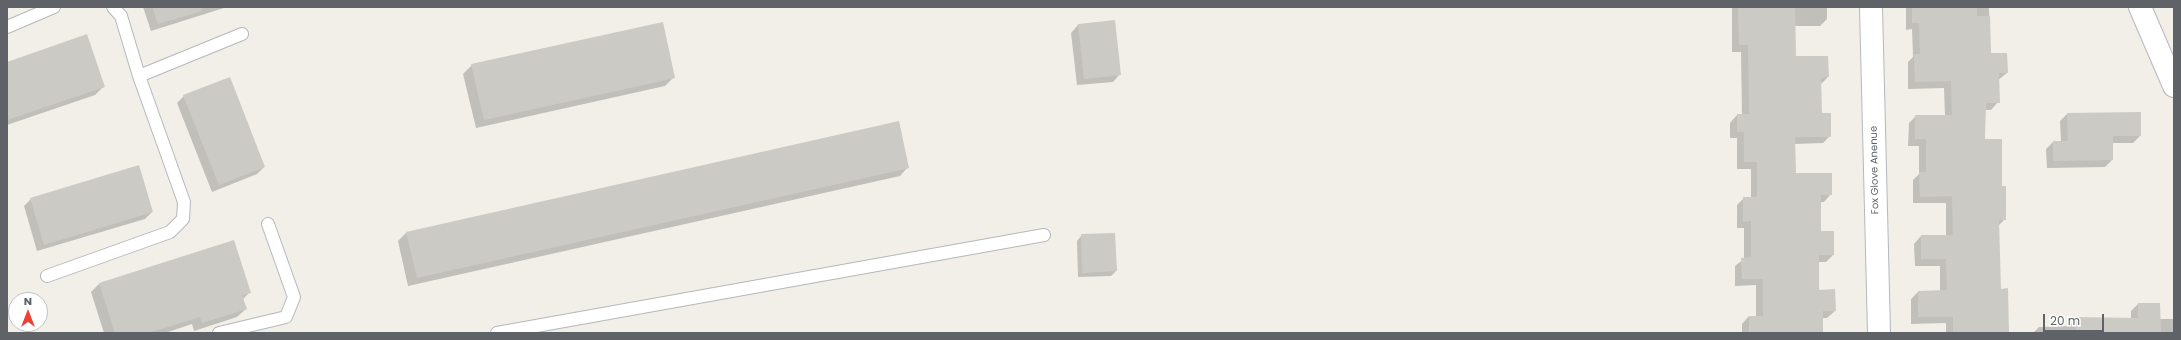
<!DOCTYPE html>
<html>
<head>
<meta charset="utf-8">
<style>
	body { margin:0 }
	#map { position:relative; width:2181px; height:340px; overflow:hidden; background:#f1efe8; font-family:Poppins,sans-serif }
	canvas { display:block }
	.frame { position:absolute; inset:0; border:8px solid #5f6368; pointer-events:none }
	.north { position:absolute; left:8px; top:292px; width:40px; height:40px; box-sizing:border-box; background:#fff; border:1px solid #bfc1c3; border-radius:50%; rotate:0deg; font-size:11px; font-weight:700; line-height:16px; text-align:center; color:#5f6368 }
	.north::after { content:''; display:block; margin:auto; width:14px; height:18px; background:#ea4335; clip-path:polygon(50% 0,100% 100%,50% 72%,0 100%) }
	.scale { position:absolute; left:2043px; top:314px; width:61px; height:18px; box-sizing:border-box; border:2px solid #5f6368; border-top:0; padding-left:5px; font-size:12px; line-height:14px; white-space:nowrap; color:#5f6368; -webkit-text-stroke:3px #fff; paint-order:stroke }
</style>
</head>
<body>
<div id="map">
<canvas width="2181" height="340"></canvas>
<div class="frame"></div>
<div class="north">N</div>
<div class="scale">20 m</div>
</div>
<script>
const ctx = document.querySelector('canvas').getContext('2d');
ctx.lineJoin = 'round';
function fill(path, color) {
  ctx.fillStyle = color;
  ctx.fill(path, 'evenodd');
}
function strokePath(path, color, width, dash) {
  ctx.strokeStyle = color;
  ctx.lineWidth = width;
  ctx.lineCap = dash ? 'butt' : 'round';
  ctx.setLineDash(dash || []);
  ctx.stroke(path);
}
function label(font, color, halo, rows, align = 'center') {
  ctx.font = font + ' Poppins,sans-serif';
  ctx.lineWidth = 3.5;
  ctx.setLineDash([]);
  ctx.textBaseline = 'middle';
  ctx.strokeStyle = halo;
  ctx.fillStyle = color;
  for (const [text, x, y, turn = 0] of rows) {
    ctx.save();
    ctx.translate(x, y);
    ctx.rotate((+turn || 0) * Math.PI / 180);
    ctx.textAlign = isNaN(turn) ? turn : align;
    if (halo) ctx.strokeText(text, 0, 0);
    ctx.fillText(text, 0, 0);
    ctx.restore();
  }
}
fill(new Path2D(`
	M 143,7 L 227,7 L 151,31 Z
	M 1732,7 L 1827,7 L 1827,19 L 1820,26 L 1794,26 L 1795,57 L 1828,77 L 1821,84 L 1821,114 L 1830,136 L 1823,143 L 1794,144 L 1795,174 L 1831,194 L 1824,202 L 1820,202 L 1820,232 L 1833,255 L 1826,262 L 1818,262 L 1818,291 L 1834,290 L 1835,311 L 1827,318 L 1822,318 L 1822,333 L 1742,333 L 1742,324 L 1749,316 L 1756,316 L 1756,285 L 1735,286 L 1735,266 L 1744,259 L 1744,228 L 1737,228 L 1737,205 L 1744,198 L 1751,198 L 1751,169 L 1737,169 L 1737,138 L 1730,138 L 1730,123 L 1737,115 L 1742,115 L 1741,52 L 1732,52 Z
	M 1906,7 L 1989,7 L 1990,54 L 2007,73 L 1998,80 L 1998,102 L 1991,110 L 1984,110 L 1984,140 L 2001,187 L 2005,219 L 1998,226 L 2000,290 L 2008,333 L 1946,333 L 1946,323 L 1911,324 L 1911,299 L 1918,292 L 1940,291 L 1940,266 L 1915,266 L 1914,244 L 1921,236 L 1946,236 L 1946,203 L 1913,203 L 1913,180 L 1919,174 L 1919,146 L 1908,146 L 1909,123 L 1916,116 L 1945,116 L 1944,88 L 1908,89 L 1908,62 L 1913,57 L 1912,29 L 1906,30 Z
	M 1078,25 L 1120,74 L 1113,82 L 1077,85 L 1071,33 Z
	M 7,63 L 104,86 L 95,95 L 7,125 Z
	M 472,65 L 674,77 L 665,86 L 476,128 L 463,74 Z
	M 184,96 L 264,167 L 257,174 L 212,192 L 177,103 Z
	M 2067,114 L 2140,136 L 2133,143 L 2112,143 L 2112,160 L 2105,167 L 2047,168 L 2046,149 L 2053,142 L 2061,142 L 2060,121 Z
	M 908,167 L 900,176 L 408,286 L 398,241 L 406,233 Z
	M 31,199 L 152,212 L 145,219 L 37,251 L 24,206 Z
	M 1082,235 L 1116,271 L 1111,276 L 1078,277 L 1077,241 Z
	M 99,284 L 250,292 L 243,299 L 246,309 L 237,317 L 194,331 L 192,324 L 165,333 L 104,333 L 91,292 Z
	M 2138,304 L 2159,319 L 2174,319 L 2174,333 L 2033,333 L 2039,327 L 2069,326 L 2076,318 L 2131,318 L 2131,311 Z`), '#0003');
fill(new Path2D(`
	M 152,7 L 201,7 L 202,11 L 158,24 Z
	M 1795,7 L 1796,56 L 1828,56 L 1829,77 L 1821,78 L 1822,113 L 1831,113 L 1831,137 L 1795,137 L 1796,173 L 1832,173 L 1832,195 L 1821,195 L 1821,231 L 1834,231 L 1834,255 L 1819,255 L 1819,290 L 1835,289 L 1836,311 L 1823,311 L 1823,333 L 1749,333 L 1749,316 L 1763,316 L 1763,279 L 1742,279 L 1741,258 L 1751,257 L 1751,221 L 1743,222 L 1743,197 L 1757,197 L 1757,162 L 1744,162 L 1744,132 L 1737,132 L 1737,114 L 1749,114 L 1748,45 L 1739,45 L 1738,8 Z
	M 1912,7 L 1977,7 L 1977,16 L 1990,16 L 1991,53 L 2007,53 L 2008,73 L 1999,73 L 2000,103 L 1986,103 L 1985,139 L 2002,139 L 2002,186 L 2006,186 L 2006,220 L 1999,220 L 2001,289 L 2008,288 L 2009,333 L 1953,333 L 1953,317 L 1918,317 L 1918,291 L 1947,290 L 1946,259 L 1921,259 L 1921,235 L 1953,235 L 1952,196 L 1920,197 L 1919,172 L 1926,172 L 1926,139 L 1915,139 L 1915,115 L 1952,115 L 1951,81 L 1915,82 L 1914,54 L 1920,54 L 1919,23 L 1912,23 Z
	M 1115,20 L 1121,75 L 1084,79 L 1078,24 Z
	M 663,22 L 675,78 L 484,120 L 471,64 Z
	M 87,34 L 105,87 L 7,120 L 7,62 Z
	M 230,77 L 265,167 L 219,185 L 183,95 Z
	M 2141,112 L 2141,136 L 2113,136 L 2113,160 L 2053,161 L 2053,141 L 2068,141 L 2067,113 Z
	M 899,121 L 909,168 L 417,278 L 406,232 Z
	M 139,165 L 153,212 L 44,245 L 30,198 Z
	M 1115,233 L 1117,271 L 1082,273 L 1081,234 Z
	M 234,240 L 251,293 L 242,295 L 247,309 L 202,323 L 200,317 L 148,333 L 115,333 L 99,283 Z
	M 2138,303 L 2160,303 L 2161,333 L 2076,333 L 2075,317 L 2138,318 Z`), '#cccac5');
const service = new Path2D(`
	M 7,27 L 54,7
	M 139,76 L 242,34
	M 47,276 L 170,232 L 183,219 L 184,202 L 139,76 L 121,16 L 113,7
	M 219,333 L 286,317 L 294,297 L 268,224
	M 497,333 L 1044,235`);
const minor = new Path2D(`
	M 1871,7 L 1879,333
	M 2140,7 L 2174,86`);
strokePath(service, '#b5b8bc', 14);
strokePath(minor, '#b5b8bc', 24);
strokePath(service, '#fff', 12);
strokePath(minor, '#fff', 22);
label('10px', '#5f6368', '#fff', [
	["Fox Glove Anenue",1875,170,-91]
]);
</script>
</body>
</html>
